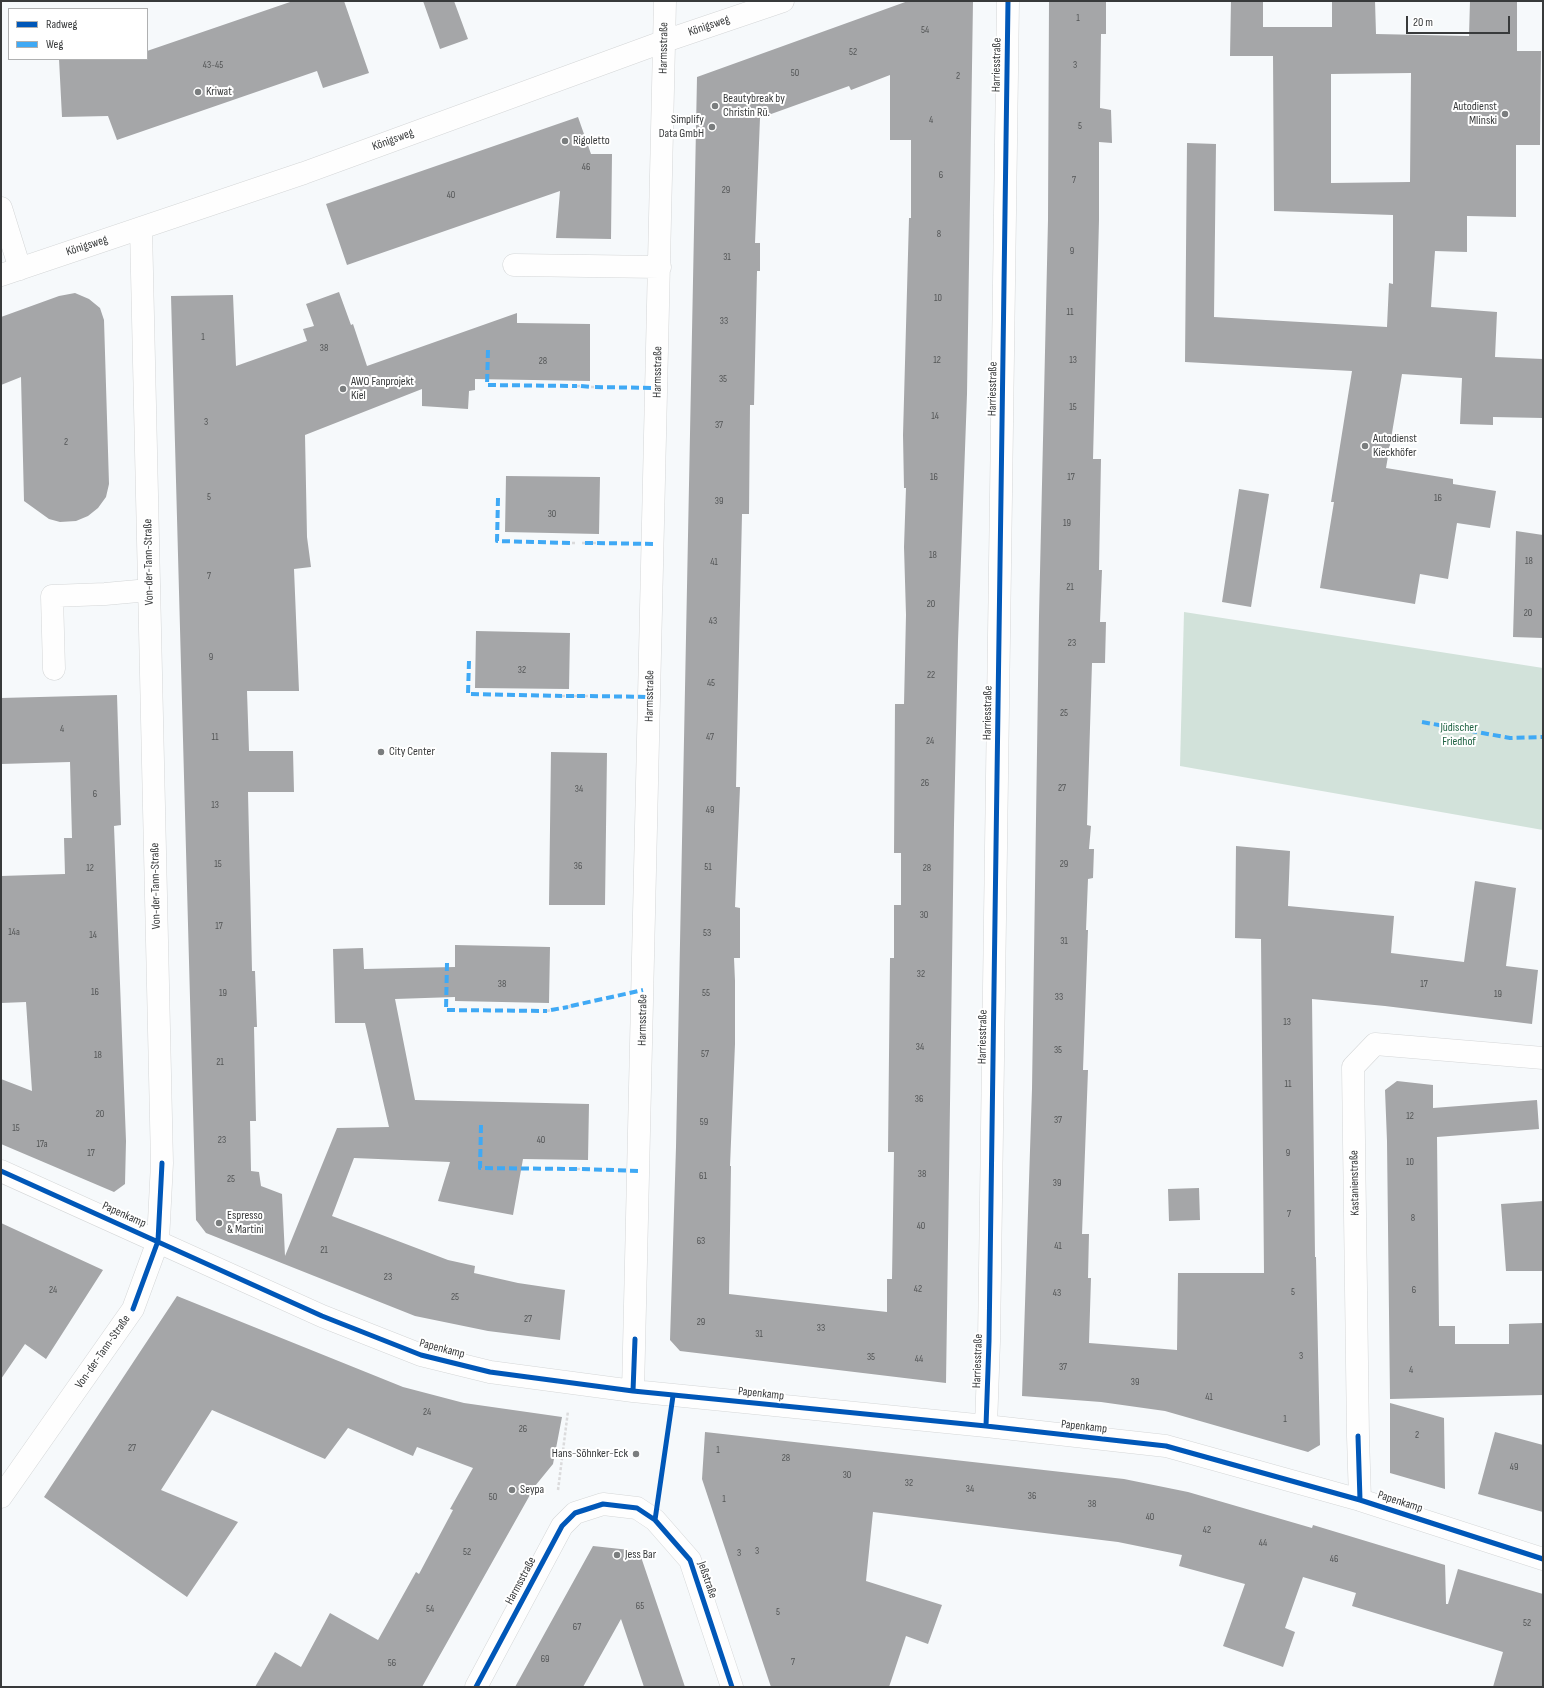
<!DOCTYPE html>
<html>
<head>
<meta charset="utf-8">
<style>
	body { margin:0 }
	#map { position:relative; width:1544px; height:1688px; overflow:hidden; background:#f6f9fb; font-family:"Sofia Sans Condensed",sans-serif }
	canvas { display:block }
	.frame { position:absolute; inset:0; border:2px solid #383a3b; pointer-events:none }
	.legend { position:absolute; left:8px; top:8px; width:140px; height:52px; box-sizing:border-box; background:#fff; border:1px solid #afb0b1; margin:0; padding:5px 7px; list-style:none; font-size:12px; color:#383a3b }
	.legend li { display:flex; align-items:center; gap:8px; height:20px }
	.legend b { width:20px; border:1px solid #afb0b1 }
	.scale { position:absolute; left:1406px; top:16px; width:104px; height:18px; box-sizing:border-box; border:2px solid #383a3b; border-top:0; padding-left:5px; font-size:12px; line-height:14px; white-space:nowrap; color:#383a3b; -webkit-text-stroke:3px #fff; paint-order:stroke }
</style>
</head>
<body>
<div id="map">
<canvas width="1544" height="1688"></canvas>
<div class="frame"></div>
<ul class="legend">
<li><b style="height:5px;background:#0057b8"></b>Radweg</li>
<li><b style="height:5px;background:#3fa9f5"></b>Weg</li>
</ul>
<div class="scale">20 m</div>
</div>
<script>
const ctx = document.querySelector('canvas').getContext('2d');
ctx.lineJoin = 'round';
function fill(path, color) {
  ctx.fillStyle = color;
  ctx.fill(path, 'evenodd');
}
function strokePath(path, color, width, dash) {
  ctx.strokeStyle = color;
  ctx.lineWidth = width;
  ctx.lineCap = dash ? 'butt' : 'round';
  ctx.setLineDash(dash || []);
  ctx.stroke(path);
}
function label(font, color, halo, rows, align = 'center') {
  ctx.font = font + ' "Sofia Sans Condensed",sans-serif';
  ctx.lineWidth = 4;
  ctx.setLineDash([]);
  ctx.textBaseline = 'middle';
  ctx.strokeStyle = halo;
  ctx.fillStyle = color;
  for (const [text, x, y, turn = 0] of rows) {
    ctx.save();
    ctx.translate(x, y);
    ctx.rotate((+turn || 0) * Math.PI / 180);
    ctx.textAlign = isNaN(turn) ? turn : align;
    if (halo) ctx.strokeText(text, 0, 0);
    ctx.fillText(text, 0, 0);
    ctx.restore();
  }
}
fill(new Path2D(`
	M 1184,612 L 1543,668 L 1543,830 L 1180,766 Z`), '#d2e2da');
fill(new Path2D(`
	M 293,1 L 344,1 L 369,73 L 323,88 L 317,71 L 117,140 L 108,116 L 62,117 L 59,59 L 147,59 L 147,51 Z
	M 423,1 L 454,1 L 468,39 L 440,49 Z
	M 908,1 L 973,1 L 967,394 L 958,641 L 954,824 L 946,1383 L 680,1351 L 670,1340 L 676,1147 L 697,77 ZM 890,75 L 890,140 L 911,140 L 911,218 L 909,218 L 903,435 L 904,488 L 906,488 L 904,547 L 906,615 L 904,704 L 895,704 L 894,853 L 901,853 L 901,905 L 894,905 L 894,958 L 890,958 L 888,1152 L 894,1152 L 892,1279 L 887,1279 L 887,1312 L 729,1294 L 731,1166 L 730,1166 L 735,1044 L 735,981 L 734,958 L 740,958 L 740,908 L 735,907 L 740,787 L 736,787 L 742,514 L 749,514 L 750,405 L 754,405 L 757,271 L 760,271 L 760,243 L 755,243 L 760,118 L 849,86 L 851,90 Z
	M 1049,1 L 1106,1 L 1106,34 L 1101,34 L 1100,108 L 1111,110 L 1112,143 L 1099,142 L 1099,220 L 1093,459 L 1101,459 L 1099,570 L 1102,570 L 1100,622 L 1106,622 L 1105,663 L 1092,663 L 1087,825 L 1091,826 L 1089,849 L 1094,849 L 1093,878 L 1088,879 L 1086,930 L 1088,930 L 1083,1070 L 1088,1070 L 1082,1234 L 1089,1234 L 1088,1278 L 1091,1278 L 1089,1343 L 1177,1350 L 1178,1273 L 1264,1273 L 1261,939 L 1235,938 L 1236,846 L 1290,851 L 1288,906 L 1394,916 L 1391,953 L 1464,962 L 1475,881 L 1516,888 L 1506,966 L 1538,970 L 1532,1024 L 1385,1006 L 1312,999 L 1315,1257 L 1316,1257 L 1320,1445 L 1308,1452 L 1165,1411 L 1101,1402 L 1022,1396 L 1032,1089 L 1039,616 L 1048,220 Z
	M 1231,1 L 1263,1 L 1263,27 L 1332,27 L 1332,1 L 1375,1 L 1376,34 L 1469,36 L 1470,1 L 1517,1 L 1517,51 L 1541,51 L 1540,145 L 1516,145 L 1516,217 L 1467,216 L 1467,252 L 1435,251 L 1431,307 L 1497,312 L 1495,357 L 1543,359 L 1543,418 L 1493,417 L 1493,425 L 1460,424 L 1462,378 L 1402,374 L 1386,468 L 1453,479 L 1453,484 L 1496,491 L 1490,528 L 1457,523 L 1448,579 L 1420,574 L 1415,604 L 1320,588 L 1334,502 L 1331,502 L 1352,371 L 1185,362 L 1187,143 L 1216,144 L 1214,317 L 1387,327 L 1389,283 L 1393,284 L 1393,215 L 1274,211 L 1273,56 L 1230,56 ZM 1411,73 L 1410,182 L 1331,183 L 1331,74 Z
	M 578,117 L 591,154 L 612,154 L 611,239 L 556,238 L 560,191 L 347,265 L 326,204 Z
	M 339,292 L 351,325 L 353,324 L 367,366 L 517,313 L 517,323 L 590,324 L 590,381 L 475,379 L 475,390 L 469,391 L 468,409 L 422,406 L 422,389 L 305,435 L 307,537 L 311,567 L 294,569 L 299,691 L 247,691 L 249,751 L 293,751 L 294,792 L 248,792 L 252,971 L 255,971 L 257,1027 L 254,1027 L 256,1121 L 250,1121 L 251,1171 L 259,1172 L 261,1186 L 282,1194 L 285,1256 L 337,1128 L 389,1127 L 365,1023 L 335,1023 L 333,949 L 363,948 L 364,969 L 455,967 L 455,945 L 550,947 L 549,1003 L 455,1001 L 455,997 L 395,999 L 415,1100 L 589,1104 L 588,1160 L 523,1159 L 513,1215 L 438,1201 L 450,1162 L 354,1158 L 332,1216 L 448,1260 L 475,1266 L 474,1273 L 518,1283 L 565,1290 L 560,1340 L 488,1331 L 415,1316 L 206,1233 L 196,1220 L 171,296 L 233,295 L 236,366 L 307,341 L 303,329 L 314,326 L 306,304 Z
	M 75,293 L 89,299 L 100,308 L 104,320 L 109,484 L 106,497 L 98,508 L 88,516 L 76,521 L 60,522 L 49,519 L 24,501 L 21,377 L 1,385 L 1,317 L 59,296 Z
	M 506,476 L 600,477 L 599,534 L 505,532 Z
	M 1239,489 L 1269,494 L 1251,607 L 1222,602 Z
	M 1516,531 L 1543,535 L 1543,638 L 1513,637 Z
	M 476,631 L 570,633 L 569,689 L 475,688 Z
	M 117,695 L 121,825 L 114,826 L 126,1141 L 125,1184 L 114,1192 L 1,1144 L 1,1079 L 32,1091 L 26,1002 L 1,1003 L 1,876 L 65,874 L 64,838 L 72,838 L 70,762 L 1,764 L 1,698 Z
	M 551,752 L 607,753 L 605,905 L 549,905 Z
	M 1397,1081 L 1433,1085 L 1433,1108 L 1537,1100 L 1539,1129 L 1437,1137 L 1439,1326 L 1455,1326 L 1455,1344 L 1509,1344 L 1509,1324 L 1543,1323 L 1543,1395 L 1390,1399 L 1387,1141 L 1385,1090 Z
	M 1199,1188 L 1200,1220 L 1169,1221 L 1168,1189 Z
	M 1543,1201 L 1543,1271 L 1506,1271 L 1501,1204 Z
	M 1,1223 L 103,1270 L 46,1359 L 25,1344 L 1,1379 Z
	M 177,1296 L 403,1387 L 464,1403 L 562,1417 L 553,1464 L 535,1486 L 422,1687 L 255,1687 L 275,1652 L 301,1667 L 330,1613 L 378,1640 L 416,1572 L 419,1574 L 453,1510 L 450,1509 L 473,1468 L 417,1447 L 413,1456 L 348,1428 L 325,1459 L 212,1410 L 161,1490 L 238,1522 L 187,1597 L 44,1497 Z
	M 1390,1403 L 1444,1418 L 1445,1489 L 1390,1473 Z
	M 705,1432 L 1124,1479 L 1188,1492 L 1312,1528 L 1313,1525 L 1445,1565 L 1446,1604 L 1448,1604 L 1458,1569 L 1543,1594 L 1543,1687 L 1493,1687 L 1503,1652 L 1352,1606 L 1356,1593 L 1303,1577 L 1285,1628 L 1295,1632 L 1283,1667 L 1223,1646 L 1245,1584 L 1179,1566 L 1182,1555 L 1118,1542 L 873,1512 L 866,1581 L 942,1605 L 928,1644 L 906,1636 L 889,1687 L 771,1687 L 702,1479 Z
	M 1495,1432 L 1543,1445 L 1543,1512 L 1478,1494 Z
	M 593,1546 L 639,1551 L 685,1687 L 644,1687 L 621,1619 L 583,1687 L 515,1687 Z`), '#a5a6a8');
const minor = new Path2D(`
	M 1,208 L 20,269
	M 514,265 L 660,267
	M 1,275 L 304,173 L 665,41 L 783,1
	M 54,669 L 52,596 L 105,594 L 149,590
	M 1,1171 L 322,1316 L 421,1355 L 490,1372 L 633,1391 L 986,1426 L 1166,1446 L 1360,1500 L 1543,1559
	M 633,1391 L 665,1
	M 986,1426 L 989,1341 L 1008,1
	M 1,1497 L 133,1309 L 158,1241 L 162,1163 L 141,228
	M 1360,1500 L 1358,1436 L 1353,1067 L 1375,1044 L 1543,1058
	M 476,1687 L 562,1526 L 575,1513 L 603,1504 L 637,1508 L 655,1520 L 690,1560 L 732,1687`);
strokePath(minor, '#d4d6d7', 23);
strokePath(new Path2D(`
	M 577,386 L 581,386
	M 591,387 L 595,387
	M 572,543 L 575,543
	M 582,543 L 585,543
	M 593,543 L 597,543
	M 562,696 L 566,696
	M 574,696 L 577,696
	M 585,696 L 590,696
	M 568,1007 L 571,1006
	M 547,1011 L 551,1010
	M 577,1169 L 582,1169
	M 558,1490 L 568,1411`), '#dbdbdc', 2.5, [3, 2]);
strokePath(minor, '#fefefe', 22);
strokePath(new Path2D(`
	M 488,350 L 487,385 L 577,386
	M 581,386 L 591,387
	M 595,387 L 657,388
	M 498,498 L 497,541 L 572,543
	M 585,543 L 593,543
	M 597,543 L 653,544
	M 469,661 L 468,694 L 562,696
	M 566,696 L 574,696
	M 577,696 L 585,696
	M 590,696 L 650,697
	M 1422,722 L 1510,738 L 1543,737
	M 447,963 L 446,1010 L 547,1011
	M 571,1006 L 643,990
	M 551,1010 L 568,1007
	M 481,1125 L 480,1168 L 577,1169
	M 582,1169 L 639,1171`), '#3fa9f5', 4, [8, 4]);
strokePath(new Path2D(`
	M 1,1171 L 322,1316 L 421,1355 L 490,1372 L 633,1391 L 986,1426 L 1166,1446 L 1360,1500 L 1543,1559
	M 133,1309 L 158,1241 L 162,1163
	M 633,1391 L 635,1339
	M 986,1426 L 989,1341 L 1008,1
	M 1358,1436 L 1360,1500
	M 655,1520 L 673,1396
	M 476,1687 L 562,1526 L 575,1513 L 603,1504 L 637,1508 L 655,1520 L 690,1560 L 732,1687`), '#0057b8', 5);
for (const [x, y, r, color] of [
	[198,92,4,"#7a7d7e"],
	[715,106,4,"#7a7d7e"],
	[1505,114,4,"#7a7d7e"],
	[712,127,4,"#7a7d7e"],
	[565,141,4,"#7a7d7e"],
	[343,389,4,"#7a7d7e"],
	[1365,446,4,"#7a7d7e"],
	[381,752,4,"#7a7d7e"],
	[219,1223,4,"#7a7d7e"],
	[636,1454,4,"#7a7d7e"],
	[512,1490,4,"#7a7d7e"],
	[617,1555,4,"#7a7d7e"]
]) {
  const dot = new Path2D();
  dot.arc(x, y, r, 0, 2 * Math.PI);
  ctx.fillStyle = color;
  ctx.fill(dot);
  strokePath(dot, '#fff', 1.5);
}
label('10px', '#535556', null, [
	["1",1078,18],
	["54",925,30],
	["52",853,52],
	["43-45",213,65],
	["3",1075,65],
	["50",795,73],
	["2",958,76],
	["4",931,120],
	["5",1080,126],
	["46",586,167],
	["6",941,175],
	["7",1074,180],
	["29",726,190],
	["40",451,195],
	["8",939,234],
	["9",1072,251],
	["31",727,257],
	["10",938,298],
	["11",1070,312],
	["33",724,321],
	["1",203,337],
	["38",324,348],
	["12",937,360],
	["13",1073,360],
	["28",543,361],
	["35",723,379],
	["15",1073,407],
	["14",935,416],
	["3",206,422],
	["37",719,425],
	["2",66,442],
	["16",934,477],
	["17",1071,477],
	["5",209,497],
	["16",1438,498],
	["39",719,501],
	["30",552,514],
	["19",1067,523],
	["18",933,555],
	["18",1529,561],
	["41",714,562],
	["7",209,576],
	["21",1070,587],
	["20",931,604],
	["20",1528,613],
	["43",713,621],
	["23",1072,643],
	["9",211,657],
	["32",522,670],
	["22",931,675],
	["45",711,683],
	["25",1064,713],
	["4",62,729],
	["11",215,737],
	["47",710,737],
	["24",930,741],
	["26",925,783],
	["27",1062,788],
	["34",579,789],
	["6",95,794],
	["13",215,805],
	["49",710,810],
	["15",218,864],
	["29",1064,864],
	["36",578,866],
	["51",708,867],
	["12",90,868],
	["28",927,868],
	["30",924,915],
	["17",219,926],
	["14a",14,932],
	["53",707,933],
	["14",93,935],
	["31",1064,941],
	["32",921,974],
	["38",502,984],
	["17",1424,984],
	["16",95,992],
	["19",223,993],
	["55",706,993],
	["19",1498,994],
	["33",1059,997],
	["13",1287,1022],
	["34",920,1047],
	["35",1058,1050],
	["57",705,1054],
	["18",98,1055],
	["21",220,1062],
	["11",1288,1084],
	["36",919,1099],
	["20",100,1114],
	["12",1410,1116],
	["37",1058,1120],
	["59",704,1122],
	["15",16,1128],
	["23",222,1140],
	["40",541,1140],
	["17a",42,1144],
	["17",91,1153],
	["9",1288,1153],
	["10",1410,1162],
	["38",922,1174],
	["61",703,1176],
	["25",231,1179],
	["39",1057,1183],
	["7",1289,1214],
	["8",1413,1218],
	["40",921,1226],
	["63",701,1241],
	["41",1058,1246],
	["21",324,1250],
	["23",388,1277],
	["42",918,1289],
	["24",53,1290],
	["6",1414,1290],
	["5",1293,1292],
	["43",1057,1293],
	["25",455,1297],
	["27",528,1319],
	["29",701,1322],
	["33",821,1328],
	["31",759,1334],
	["3",1301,1356],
	["35",871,1357],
	["44",919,1359],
	["37",1063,1367],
	["4",1411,1370],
	["39",1135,1382],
	["41",1209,1397],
	["24",427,1412],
	["1",1285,1419],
	["26",523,1429],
	["2",1417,1435],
	["27",132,1448],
	["1",718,1450],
	["28",786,1458],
	["49",1514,1467],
	["30",847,1475],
	["32",909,1483],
	["34",970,1489],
	["36",1032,1496],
	["50",493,1497],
	["1",724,1499],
	["38",1092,1504],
	["40",1150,1517],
	["42",1207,1530],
	["44",1263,1543],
	["3",757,1551],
	["52",467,1552],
	["3",739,1553],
	["46",1334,1559],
	["65",640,1606],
	["54",430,1609],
	["5",778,1612],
	["52",1527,1623],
	["67",577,1627],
	["69",545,1659],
	["7",793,1662],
	["56",392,1663]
]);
label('12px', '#383a3b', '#fff', [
	["Königsweg",709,26,-19],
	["Harmsstraße",664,48,-89],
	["Harriesstraße",997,65,-89],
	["Königsweg",393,140,-20],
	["Königsweg",87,246,-18],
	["Harmsstraße",658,372,-89],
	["Harriesstraße",993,389,-89],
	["Von-der-Tann-Straße",149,562,-91],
	["Harmsstraße",650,696,-89],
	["Harriesstraße",988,713,-89],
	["Von-der-Tann-Straße",156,886,-91],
	["Harmsstraße",643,1020,-89],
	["Harriesstraße",983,1037,-89],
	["Kastanienstraße",1355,1183,-91],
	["Papenkamp",124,1215,24],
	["Papenkamp",442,1349,15],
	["Von-der-Tann-Straße",103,1352,-55],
	["Harriesstraße",978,1361,-88],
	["Papenkamp",761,1394,6],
	["Papenkamp",1084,1427,6],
	["Papenkamp",1400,1502,18],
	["Jeßstraße",707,1580,71],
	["Harmsstraße",521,1581,-62]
]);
label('12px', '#383a3b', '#fff', [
	["Kriwat",206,92],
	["Beautybreak by",723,99],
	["Christin Rü.",723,113],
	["Autodienst",1497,107,"right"],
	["Mlinski",1497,121,"right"],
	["Simplify",704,120,"right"],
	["Data GmbH",704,134,"right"],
	["Rigoletto",573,141],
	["AWO Fanprojekt",351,382],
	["Kiel",351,396],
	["Autodienst",1373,439],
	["Kieckhöfer",1373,453],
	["City Center",389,752],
	["Espresso",227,1216],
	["& Martini",227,1230],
	["Hans-Söhnker-Eck",628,1454,"right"],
	["Seypa",520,1490],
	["Jess Bar",625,1555]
], 'left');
label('12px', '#1f6343', '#fff', [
	["Jüdischer",1459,728],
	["Friedhof",1459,742]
]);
</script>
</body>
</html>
